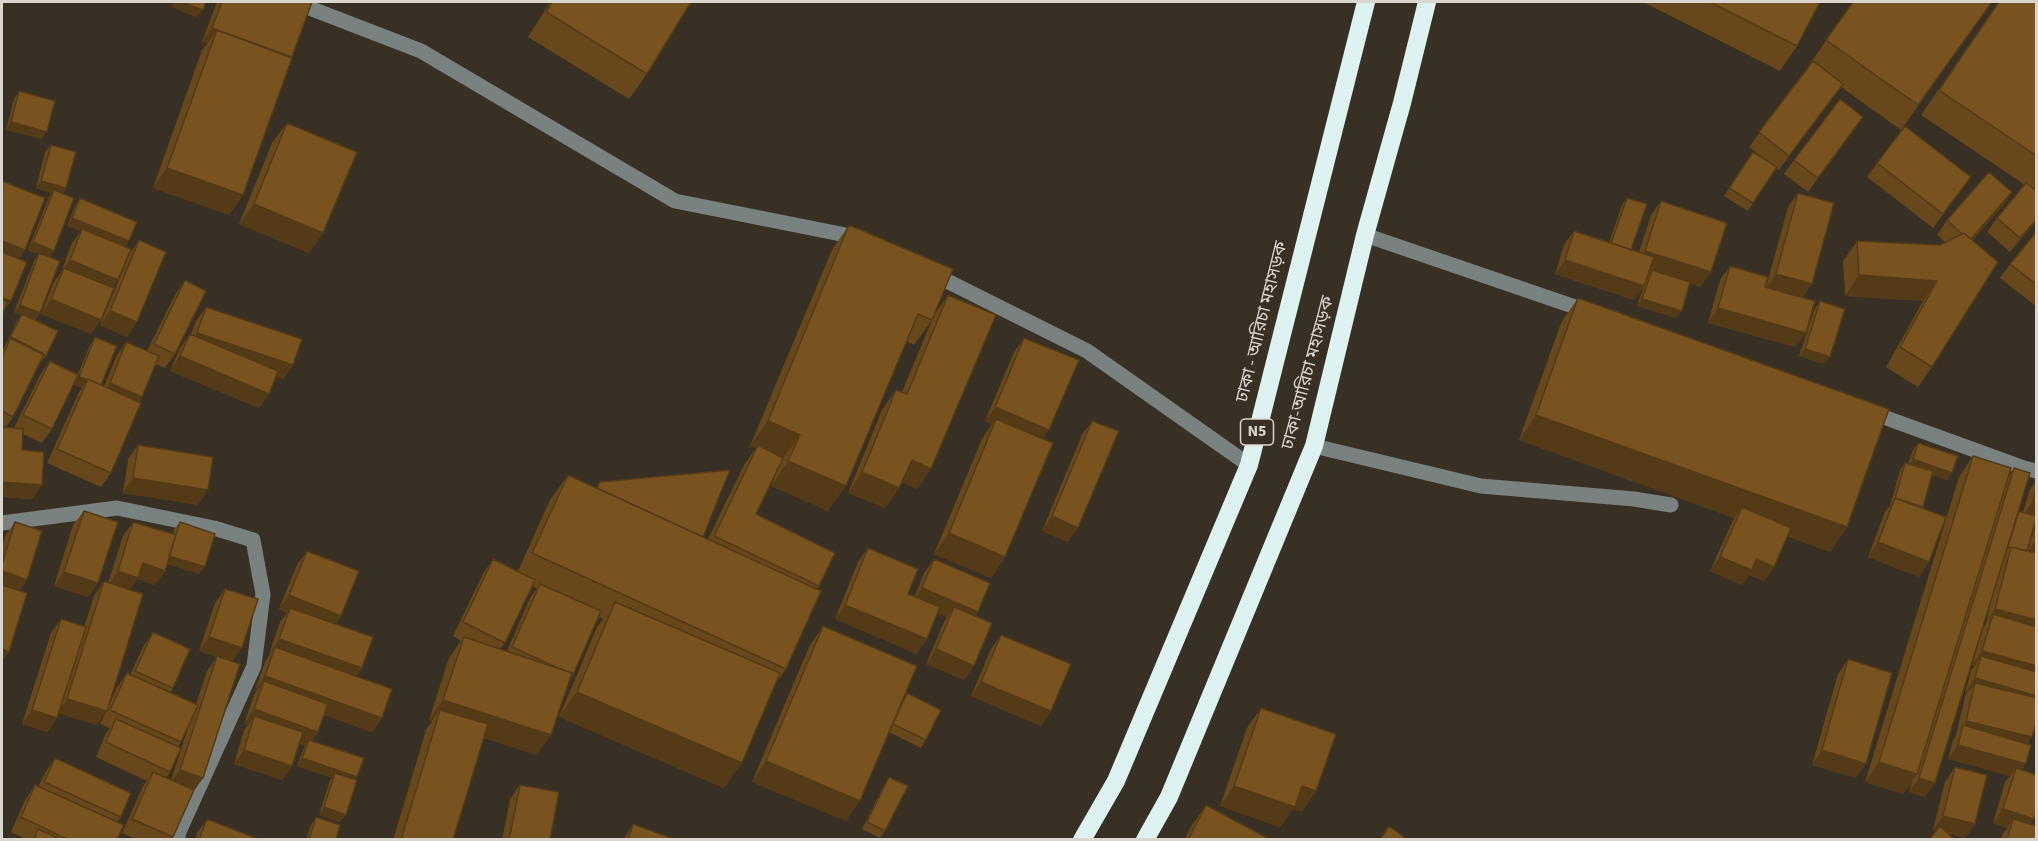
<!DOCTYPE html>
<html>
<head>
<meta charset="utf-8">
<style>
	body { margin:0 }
	#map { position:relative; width:2038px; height:841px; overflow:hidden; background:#382f25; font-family:"Source Sans 3",sans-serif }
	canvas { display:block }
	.frame { position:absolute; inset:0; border:3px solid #dbd5cf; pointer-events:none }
</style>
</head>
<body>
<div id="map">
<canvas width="2038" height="841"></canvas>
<div class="frame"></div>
</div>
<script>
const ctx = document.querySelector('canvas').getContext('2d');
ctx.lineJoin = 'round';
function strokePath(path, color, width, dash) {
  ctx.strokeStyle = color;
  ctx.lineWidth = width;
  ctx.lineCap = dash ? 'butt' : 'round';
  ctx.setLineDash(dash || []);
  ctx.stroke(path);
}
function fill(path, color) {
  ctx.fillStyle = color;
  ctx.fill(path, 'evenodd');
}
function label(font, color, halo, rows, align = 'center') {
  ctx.font = font + ' "Source Sans 3","Noto Sans Bengali",sans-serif';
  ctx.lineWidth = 4.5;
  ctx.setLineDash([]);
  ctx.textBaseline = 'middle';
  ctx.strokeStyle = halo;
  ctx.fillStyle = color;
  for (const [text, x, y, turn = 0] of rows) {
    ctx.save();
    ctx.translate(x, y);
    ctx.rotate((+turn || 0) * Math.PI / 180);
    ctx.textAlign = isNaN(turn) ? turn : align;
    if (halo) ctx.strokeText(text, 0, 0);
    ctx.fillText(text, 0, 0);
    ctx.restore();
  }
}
strokePath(new Path2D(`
	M 294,2 L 421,51 L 675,201 L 861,238
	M 1365,235 L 1590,312
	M 931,273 L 1087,351 L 1249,465
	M 1867,411 L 2024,468 L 2036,471
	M 1314,446 L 1481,486 L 1634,499 L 1671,505
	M 2,523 L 117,508 L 214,528 L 253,540 L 263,594 L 254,666 L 178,834 L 178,840`), '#798181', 15);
strokePath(new Path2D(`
	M 1082,840 L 1116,781 L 1249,465 L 1366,2
	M 1145,840 L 1169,797 L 1314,446 L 1365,235 L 1402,103 L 1427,2`), '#def2f1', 18);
fill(new Path2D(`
	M 217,2 L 312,2 L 243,195 L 229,215 L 153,188 L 202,50 L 207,44 L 202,42 Z
	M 550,2 L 691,2 L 647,74 L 629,99 L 528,37 Z
	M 1643,2 L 1820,2 L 1797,46 L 1780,71 Z
	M 1853,2 L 1992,2 L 1901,130 L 1841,87 L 1779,170 L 1776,168 L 1748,211 L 1724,196 L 1753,152 L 1766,160 L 1749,147 L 1810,65 L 1809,65 Z
	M 1998,2 L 2037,2 L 2037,221 L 2010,252 L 1987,232 L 1997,218 L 2025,185 L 1921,115 Z
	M 19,91 L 42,139 L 6,130 L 14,99 Z
	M 1863,117 L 1808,192 L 1784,174 L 1794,160 Z
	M 287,123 L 323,233 L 309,253 L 239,224 L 272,143 Z
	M 51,145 L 66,188 L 63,193 L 54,251 L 49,257 L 40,313 L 35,320 L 46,356 L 40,363 L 13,417 L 6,427 L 14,428 L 40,375 L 50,361 L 78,374 L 90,345 L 95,337 L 100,385 L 104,387 L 116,357 L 126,342 L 147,351 L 175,295 L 185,280 L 175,354 L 165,368 L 156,364 L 142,397 L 139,402 L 111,473 L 101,487 L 47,463 L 78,394 L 82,388 L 74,384 L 52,429 L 42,443 L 23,434 L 22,450 L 32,499 L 2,497 L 2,351 L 5,346 L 17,321 L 21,315 L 14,312 L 34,261 L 39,254 L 28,250 L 49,197 L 52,193 L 36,188 L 45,152 Z
	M 1877,163 L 1971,177 L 1933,228 L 1867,177 Z
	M 2012,192 L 2002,207 L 1972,240 L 1932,367 L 1918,387 L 1886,367 L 1923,301 L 1845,296 L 1843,261 L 1857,241 L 1940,245 L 1945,242 L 1937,235 L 1947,220 Z
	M 1798,193 L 1802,297 L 1796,347 L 1708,323 L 1720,280 L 1730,266 L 1766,287 L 1788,207 Z
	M 80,198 L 129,241 L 125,246 L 113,287 L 101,320 L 91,334 L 41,314 L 54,282 L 61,272 L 72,243 L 81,231 L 67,226 L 75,206 Z
	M 1627,198 L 1631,250 L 1639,252 L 1651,215 L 1661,201 L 1711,272 L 1700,287 L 1690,283 L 1682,311 L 1676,318 L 1637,306 L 1643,288 L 1634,300 L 1555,274 L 1564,245 L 1574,231 L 1609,242 L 1622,205 Z
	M 849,225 L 932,320 L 914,345 L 906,341 L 828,511 L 771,486 L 779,466 L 756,514 L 819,586 L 817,589 L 786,669 L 776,683 L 724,788 L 559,717 L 597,627 L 603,619 L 599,617 L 573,675 L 569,680 L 537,755 L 484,738 L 453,840 L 393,840 L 426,730 L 432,721 L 429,720 L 449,658 L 461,641 L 453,636 L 483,574 L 493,559 L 518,571 L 550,500 L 568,475 L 596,488 L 600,482 L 708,539 L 744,465 L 756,448 L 750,446 L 832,250 ZM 532,586 L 537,588 L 530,598 L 507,651 L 500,649 L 505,643 Z
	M 2037,231 L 2037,307 L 2000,278 L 2010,264 Z
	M 139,240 L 127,337 L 100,325 L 129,255 Z
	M 948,295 L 931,469 L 917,489 L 902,482 L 899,488 L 885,508 L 848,493 L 882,410 L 896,390 L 902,392 L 934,315 Z
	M 1578,298 L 1847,527 L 1830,552 L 1787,536 L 1774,567 L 1764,581 L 1749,575 L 1742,585 L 1710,571 L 1734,518 L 1519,440 L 1561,323 Z
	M 1820,301 L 1824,364 L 1799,356 L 1815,308 Z
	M 206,307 L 293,365 L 283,379 L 276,377 L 269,394 L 259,408 L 170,371 L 180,348 L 190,334 L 191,334 L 196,321 Z
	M 1024,338 L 1043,439 L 1005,557 L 991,578 L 934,554 L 982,439 L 992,424 L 985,421 L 1014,352 Z
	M 1092,421 L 1068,542 L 1042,531 L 1082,435 Z
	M 1918,443 L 1952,473 L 1947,480 L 1932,475 L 1922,508 L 1919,577 L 1868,557 L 1885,512 L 1890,506 L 1900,470 L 1905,463 L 1908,464 L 1913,450 Z
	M 138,445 L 198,505 L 123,493 L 128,459 Z
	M 1973,456 L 2009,476 L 2014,468 L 2019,511 L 2023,512 L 2030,489 L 2037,480 L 2037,519 L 2027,550 L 2037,523 L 2037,720 L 2028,744 L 2026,764 L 2021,770 L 2030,824 L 2037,840 L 2001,840 L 2003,833 L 2007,828 L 1993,823 L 2005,782 L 2010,776 L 1948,759 L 1953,740 L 1956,735 L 1965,697 L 1967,693 L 1965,693 L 1971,670 L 1974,666 L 1972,665 L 1983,628 L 1986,624 L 1990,605 L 1925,797 L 1909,792 L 1912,782 L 1903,794 L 1865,782 L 1959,477 Z
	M 84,511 L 98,583 L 88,597 L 54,586 L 73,525 Z
	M 15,522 L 27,580 L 19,591 L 2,662 L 2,547 L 5,536 Z
	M 133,522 L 173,534 L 174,530 L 180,522 L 199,574 L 167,564 L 165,571 L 155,585 L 137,579 L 129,590 L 107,710 L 117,687 L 127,673 L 130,675 L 143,647 L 153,632 L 173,688 L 170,692 L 196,704 L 207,671 L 217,657 L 199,651 L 215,603 L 225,589 L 233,661 L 203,778 L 193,792 L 171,840 L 137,840 L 122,833 L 143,786 L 147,781 L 96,757 L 106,733 L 110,728 L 100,724 L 106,712 L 97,725 L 58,713 L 57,718 L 47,732 L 22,724 L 51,633 L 61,619 L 84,627 L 94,596 L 104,581 L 108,583 L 123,536 ZM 190,722 L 171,780 L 166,778 L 170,772 L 178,747 L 181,742 Z
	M 868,548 L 908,594 L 915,596 L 924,573 L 934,559 L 978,612 L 975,616 L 974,666 L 964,680 L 926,664 L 944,622 L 947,617 L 937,613 L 917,654 L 835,619 L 858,562 Z
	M 307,551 L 336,624 L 362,668 L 356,676 L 382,718 L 372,732 L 324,715 L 318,732 L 312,741 L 356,780 L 346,815 L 340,822 L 319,815 L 330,780 L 332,778 L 297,766 L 305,745 L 299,744 L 292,766 L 282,780 L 234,764 L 244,730 L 248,725 L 244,724 L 254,695 L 257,691 L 255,690 L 265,662 L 270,654 L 269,654 L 280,622 L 287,613 L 279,609 L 297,565 Z
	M 823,626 L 905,696 L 926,740 L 921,748 L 889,732 L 846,821 L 752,782 L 809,647 Z
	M 1001,635 L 1051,711 L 1041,726 L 971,696 L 991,649 Z
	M 1848,659 L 1856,778 L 1812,765 L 1838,674 Z
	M 1261,708 L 1302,812 L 1293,809 L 1280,827 L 1220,806 L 1247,728 Z
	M 55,758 L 121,817 L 117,822 L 117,840 L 28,840 L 11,832 L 25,800 L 35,785 L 38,787 L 45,773 Z
	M 1955,767 L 1975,824 L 1965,838 L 1933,830 L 1945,782 Z
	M 889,777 L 885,831 L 880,838 L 862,829 L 884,785 Z
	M 520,785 L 550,840 L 502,840 L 510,799 Z
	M 1206,805 L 1271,840 L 1184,840 L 1192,825 Z
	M 316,817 L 336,840 L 306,840 L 311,825 Z
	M 207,819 L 261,840 L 195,840 L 197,833 Z
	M 633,824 L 677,840 L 623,840 Z`), '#67471b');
fill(new Path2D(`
	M 175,2 L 181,2 L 203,10 L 197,18 L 171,7 Z
	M 212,28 L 292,57 L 217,30 L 207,44 L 202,42 Z
	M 1843,84 L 1833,98 L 1779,170 L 1789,156 Z
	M 11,122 L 47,132 L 42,139 L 6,130 Z
	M 167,168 L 243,195 L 229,215 L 153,188 Z
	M 1971,177 L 1961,191 L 1933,228 L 1943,214 Z
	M 41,181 L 66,188 L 61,195 L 54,190 L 52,193 L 36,188 Z
	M 2012,192 L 2002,207 L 1960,255 L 1970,241 Z
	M 254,204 L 323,233 L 309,253 L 239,224 Z
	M 72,218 L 129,241 L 124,248 L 82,229 L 81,231 L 67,226 Z
	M 2037,219 L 2037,221 L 2010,252 L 2020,238 Z
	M 2,241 L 25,250 L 15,265 L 2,259 Z
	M 33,242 L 54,251 L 49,258 L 28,250 Z
	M 1645,251 L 1711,272 L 1700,287 L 1635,265 Z
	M 70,260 L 118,280 L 108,294 L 63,270 Z
	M 1565,260 L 1644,286 L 1634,300 L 1555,274 Z
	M 1776,274 L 1812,284 L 1802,299 L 1766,288 Z
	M 1859,275 L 1937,281 L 1923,301 L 1845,296 Z
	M 2,298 L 11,301 L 2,315 Z
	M 51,299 L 101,320 L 91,334 L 41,314 Z
	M 1642,299 L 1682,311 L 1676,318 L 1637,306 Z
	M 20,305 L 40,313 L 35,320 L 14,312 Z
	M 1718,308 L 1806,333 L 1796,347 L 1708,323 Z
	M 110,311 L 137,322 L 127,337 L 100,325 Z
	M 197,333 L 293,365 L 283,379 L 187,347 Z
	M 1805,349 L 1830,357 L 1824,364 L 1799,356 Z
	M 180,356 L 269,394 L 259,408 L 170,371 Z
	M 79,377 L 87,380 L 82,388 L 74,384 Z
	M 110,383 L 142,397 L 132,411 L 100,398 Z
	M 995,407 L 1049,430 L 1039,444 L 996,419 L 992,424 L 985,421 Z
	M 1536,415 L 1847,527 L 1830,552 L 1737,518 L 1742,507 L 1734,518 L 1519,440 Z
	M 768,421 L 800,435 L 782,460 L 758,445 L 756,448 L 750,446 Z
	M 1913,459 L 1952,473 L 1947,480 L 1907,466 Z
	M 912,460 L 931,469 L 917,489 L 897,480 Z
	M 788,461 L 846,486 L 828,511 L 771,486 Z
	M 862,472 L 899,488 L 885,508 L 848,493 Z
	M 133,478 L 208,490 L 198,505 L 123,493 Z
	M 2,482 L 42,485 L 32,499 L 2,497 Z
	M 2033,501 L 2037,502 L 2037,519 L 2023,515 Z
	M 1052,516 L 1078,528 L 1068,542 L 1042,531 Z
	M 949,533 L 1005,557 L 991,578 L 934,554 Z
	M 1878,542 L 1929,562 L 1919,577 L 1868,557 Z
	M 2034,543 L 2037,544 L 2037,561 L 2024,557 Z
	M 169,555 L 205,567 L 199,574 L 164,563 Z
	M 1720,557 L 1756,559 L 1774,567 L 1764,581 L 1749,575 L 1742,585 L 1710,571 Z
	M 143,563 L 165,571 L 155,585 L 137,579 L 128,592 L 108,586 L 118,571 Z
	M 2,571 L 27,580 L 17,594 L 2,589 Z
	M 64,572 L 98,583 L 88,597 L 54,586 Z
	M 922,588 L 978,612 L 968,626 L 954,607 L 947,617 L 912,603 Z
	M 289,595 L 341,616 L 331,630 L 290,608 L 287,613 L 279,609 Z
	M 845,605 L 927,639 L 917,654 L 835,619 Z
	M 1995,609 L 2037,620 L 2037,637 L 1993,614 L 1985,624 Z
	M 209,637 L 242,648 L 232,662 L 199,651 Z
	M 279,639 L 362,668 L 352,683 L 275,647 L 270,654 L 269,654 Z
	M 2,649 L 9,652 L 2,662 Z
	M 936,649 L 974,666 L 964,680 L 926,664 Z
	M 1982,651 L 2037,666 L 2037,684 L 1981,656 L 1974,666 L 1972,665 Z
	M 265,676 L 382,718 L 372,732 L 260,692 L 264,681 L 257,691 L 255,690 Z
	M 1975,678 L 2037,696 L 2037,702 L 1975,683 L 1967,693 L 1965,693 Z
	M 981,682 L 1051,711 L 1041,726 L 971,696 Z
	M 577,692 L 742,763 L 724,788 L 559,717 Z
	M 67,699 L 107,711 L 97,725 L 57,713 Z
	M 443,700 L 551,735 L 537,755 L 437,722 L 440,710 L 432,721 L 429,720 Z
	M 254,709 L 318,732 L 308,747 L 309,740 L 305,745 L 251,726 L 254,716 L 248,725 L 244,724 Z
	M 32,710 L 57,718 L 47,732 L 22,724 Z
	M 1966,721 L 2032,737 L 2022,752 L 1963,725 L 1956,735 Z
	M 1958,745 L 2026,764 L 2016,778 L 2016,768 L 2010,776 L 1948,759 Z
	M 244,750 L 292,766 L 282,780 L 234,764 Z
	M 1822,750 L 1866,764 L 1856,778 L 1812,765 Z
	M 302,758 L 357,777 L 352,785 L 335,773 L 332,778 L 297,766 Z
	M 766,761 L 860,801 L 846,821 L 752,782 Z
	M 1879,762 L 1917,774 L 1903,794 L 1865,782 Z
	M 180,770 L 203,778 L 193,792 L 170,784 Z
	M 1919,778 L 1935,783 L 1925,797 L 1909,792 Z
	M 1234,786 L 1302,786 L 1316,791 L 1302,812 L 1293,809 L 1280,827 L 1220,806 Z
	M 324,807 L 346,815 L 340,822 L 319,815 Z
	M 2003,809 L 2034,819 L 2024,833 L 2013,819 L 2007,828 L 1993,823 Z
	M 1943,816 L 1975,824 L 1965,838 L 1933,830 Z`), '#543a16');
const building = new Path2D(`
	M 181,2 L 206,2 L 203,10 Z
	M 222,2 L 312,2 L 292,57 L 212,28 Z
	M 552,2 L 691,2 L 647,74 L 546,12 Z
	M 1710,2 L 1820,2 L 1797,46 Z
	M 1853,2 L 1992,2 L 1918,105 L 1826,40 Z
	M 1999,2 L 2037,2 L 2037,156 L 1939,90 Z
	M 217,30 L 292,58 L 243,195 L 167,168 Z
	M 1813,61 L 1843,84 L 1789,156 L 1759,132 Z
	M 19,91 L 55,101 L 47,132 L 11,122 Z
	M 1840,99 L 1863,117 L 1818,178 L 1794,160 Z
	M 287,123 L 357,152 L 323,233 L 254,204 Z
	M 1905,126 L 1971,177 L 1943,214 L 1877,163 Z
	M 51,145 L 76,152 L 66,188 L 41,181 Z
	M 1753,152 L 1777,167 L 1753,203 L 1729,188 Z
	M 1989,172 L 2012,192 L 1971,239 L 1964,233 L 1962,234 L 1947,220 Z
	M 2,181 L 45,198 L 25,250 L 2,241 Z
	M 2026,183 L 2037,191 L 2037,219 L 2020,238 L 1997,218 Z
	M 54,190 L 74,198 L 54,251 L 33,242 Z
	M 1798,193 L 1834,203 L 1812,284 L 1776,274 Z
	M 80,198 L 137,222 L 129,241 L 72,218 Z
	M 1627,198 L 1647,204 L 1631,250 L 1611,243 Z
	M 1661,201 L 1727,223 L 1711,272 L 1645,251 Z
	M 849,225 L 953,269 L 932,320 L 918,314 L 846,486 L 788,461 L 800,435 L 768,421 Z
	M 82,229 L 131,249 L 118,280 L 70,260 Z
	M 1574,231 L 1654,257 L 1644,286 L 1565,260 Z
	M 2037,231 L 2037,285 L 2010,264 Z
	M 1964,233 L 1998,262 L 1932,367 L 1900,347 L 1937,281 L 1859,275 L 1857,241 L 1940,245 Z
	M 139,240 L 166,252 L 137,322 L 110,311 Z
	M 2,252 L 27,262 L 11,301 L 2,298 Z
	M 39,253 L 60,261 L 40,313 L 20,305 Z
	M 1730,266 L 1768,277 L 1765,287 L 1815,301 L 1806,333 L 1718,308 Z
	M 64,268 L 114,288 L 101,320 L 51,299 Z
	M 1652,270 L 1690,282 L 1682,311 L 1642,299 Z
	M 185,280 L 206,291 L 175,354 L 154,344 Z
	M 948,295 L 996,315 L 931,469 L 912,460 L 899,488 L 862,472 L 896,390 L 907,394 Z
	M 1578,298 L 1889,409 L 1847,527 L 1536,415 Z
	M 2,300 L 7,302 L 2,316 Z
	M 1820,301 L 1845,309 L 1830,357 L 1805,349 Z
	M 206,307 L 302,339 L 293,365 L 197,333 Z
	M 22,314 L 58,331 L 46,356 L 10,338 Z
	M 190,334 L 278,371 L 269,394 L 180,356 Z
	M 11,337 L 44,354 L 13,417 L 2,411 L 2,357 Z
	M 95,337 L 117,346 L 101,385 L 88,379 L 88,380 L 79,377 Z
	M 1024,338 L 1079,360 L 1049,430 L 995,407 Z
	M 126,342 L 159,356 L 142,397 L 110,383 Z
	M 50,361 L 78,375 L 52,429 L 23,415 Z
	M 88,379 L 141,403 L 111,473 L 57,449 Z
	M 996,419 L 1053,443 L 1005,557 L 949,533 Z
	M 1092,421 L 1119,431 L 1078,528 L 1052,516 Z
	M 2,427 L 23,429 L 22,450 L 44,452 L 42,485 L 2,482 Z
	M 1918,443 L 1958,456 L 1952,473 L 1913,459 Z
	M 138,445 L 213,457 L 208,490 L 133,478 Z
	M 758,445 L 783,458 L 756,514 L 835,553 L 819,586 L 714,536 Z
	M 1973,456 L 2011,468 L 1917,774 L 1879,762 Z
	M 1905,463 L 1933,471 L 1923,507 L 1895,498 L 1895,499 Z
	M 2014,468 L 2030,473 L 1935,783 L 1919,778 Z
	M 730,470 L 703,537 L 597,488 L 600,482 Z
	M 568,475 L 821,591 L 786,669 L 532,553 Z
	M 2037,487 L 2037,502 L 2033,501 Z
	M 1895,498 L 1946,517 L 1929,562 L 1878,542 Z
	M 1742,507 L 1791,528 L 1774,567 L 1756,559 L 1752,570 L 1720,557 Z
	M 84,511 L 118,522 L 98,583 L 64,572 Z
	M 2019,511 L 2037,516 L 2027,551 L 2011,547 L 2010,548 L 2008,547 Z
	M 15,522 L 42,531 L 27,580 L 2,571 L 2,564 Z
	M 133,522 L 176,535 L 165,571 L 143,563 L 138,578 L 118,571 Z
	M 180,522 L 215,534 L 205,567 L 169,556 Z
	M 2011,547 L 2037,553 L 2037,620 L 1995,609 Z
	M 868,548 L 918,569 L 908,594 L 940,607 L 927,639 L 845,605 Z
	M 307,551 L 359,571 L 341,616 L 289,595 Z
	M 493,559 L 535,580 L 505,643 L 463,622 Z
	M 934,559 L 990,583 L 978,612 L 922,588 Z
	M 104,581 L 143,594 L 107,711 L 67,699 Z
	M 540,584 L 601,611 L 573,675 L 571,674 L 572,673 L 558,668 L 512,647 Z
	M 2,585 L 27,593 L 9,652 L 2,649 Z
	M 225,589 L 258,599 L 242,648 L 209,637 Z
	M 615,602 L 780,673 L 742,763 L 577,692 Z
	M 954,607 L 992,623 L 974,666 L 936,649 Z
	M 290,608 L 373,637 L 362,668 L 279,639 Z
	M 1993,614 L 2037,627 L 2037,666 L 1982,651 Z
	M 61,619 L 86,627 L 57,718 L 32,710 Z
	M 823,626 L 917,666 L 860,801 L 766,761 Z
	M 153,632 L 190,649 L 173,688 L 135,671 Z
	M 1001,635 L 1071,664 L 1051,711 L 981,682 Z
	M 464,637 L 572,673 L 551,735 L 443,700 Z
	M 275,647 L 392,689 L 382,718 L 265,676 Z
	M 217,656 L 240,664 L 203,778 L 180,770 Z
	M 1981,656 L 2037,672 L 2037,696 L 1975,678 Z
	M 1848,659 L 1892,673 L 1866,764 L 1822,750 Z
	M 127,673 L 198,705 L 181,742 L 110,710 Z
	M 264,681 L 328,704 L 318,732 L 254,709 Z
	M 1975,683 L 2037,698 L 2037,720 L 2032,737 L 1966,721 Z
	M 907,693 L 941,710 L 926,740 L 893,724 Z
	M 1261,708 L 1336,734 L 1316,791 L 1302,786 L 1295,807 L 1234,786 Z
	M 440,710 L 488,724 L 453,840 L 401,840 Z
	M 254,716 L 303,732 L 292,766 L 244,750 Z
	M 116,719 L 181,748 L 170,772 L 106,742 Z
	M 1963,725 L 2031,745 L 2026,764 L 1958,745 Z
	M 309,740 L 364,758 L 357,777 L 302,758 Z
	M 55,758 L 131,793 L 121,817 L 44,782 Z
	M 1955,767 L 1987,775 L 1975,824 L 1943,816 Z
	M 2016,768 L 2037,775 L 2037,810 L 2034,819 L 2003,809 Z
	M 153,772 L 194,790 L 173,837 L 132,819 Z
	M 335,773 L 357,780 L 346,815 L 324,807 Z
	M 889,777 L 908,786 L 885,831 L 867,822 Z
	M 35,785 L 124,825 L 117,840 L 69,840 L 21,817 Z
	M 520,785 L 559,792 L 550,840 L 509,840 Z
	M 1206,805 L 1271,840 L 1188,840 Z
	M 316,817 L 340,825 L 336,840 L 309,840 Z
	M 207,819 L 261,840 L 199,840 Z
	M 2013,819 L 2037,826 L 2037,840 L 2007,840 Z
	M 633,824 L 677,840 L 628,840 Z
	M 1389,826 L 1408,840 L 1380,840 Z
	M 1940,826 L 1955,840 L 1929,840 Z
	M 38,829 L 62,840 L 34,840 Z`);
fill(building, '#78531f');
strokePath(building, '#543a16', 1.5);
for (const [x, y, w] of [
	[1257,432,33]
]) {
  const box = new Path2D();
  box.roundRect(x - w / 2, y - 13, w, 26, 4.5);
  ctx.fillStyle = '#382f25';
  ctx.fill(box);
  strokePath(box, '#dbd5cf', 1.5);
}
label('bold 16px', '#dbd5cf', null, [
	["N5",1257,432]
]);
label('18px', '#dbd5cf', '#382f25', [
	["ঢাকা - আরিচা মহাসড়ক",1263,322,-76],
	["ঢাকা-আরিচা মহাসড়ক",1309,373,-75]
]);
</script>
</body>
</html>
